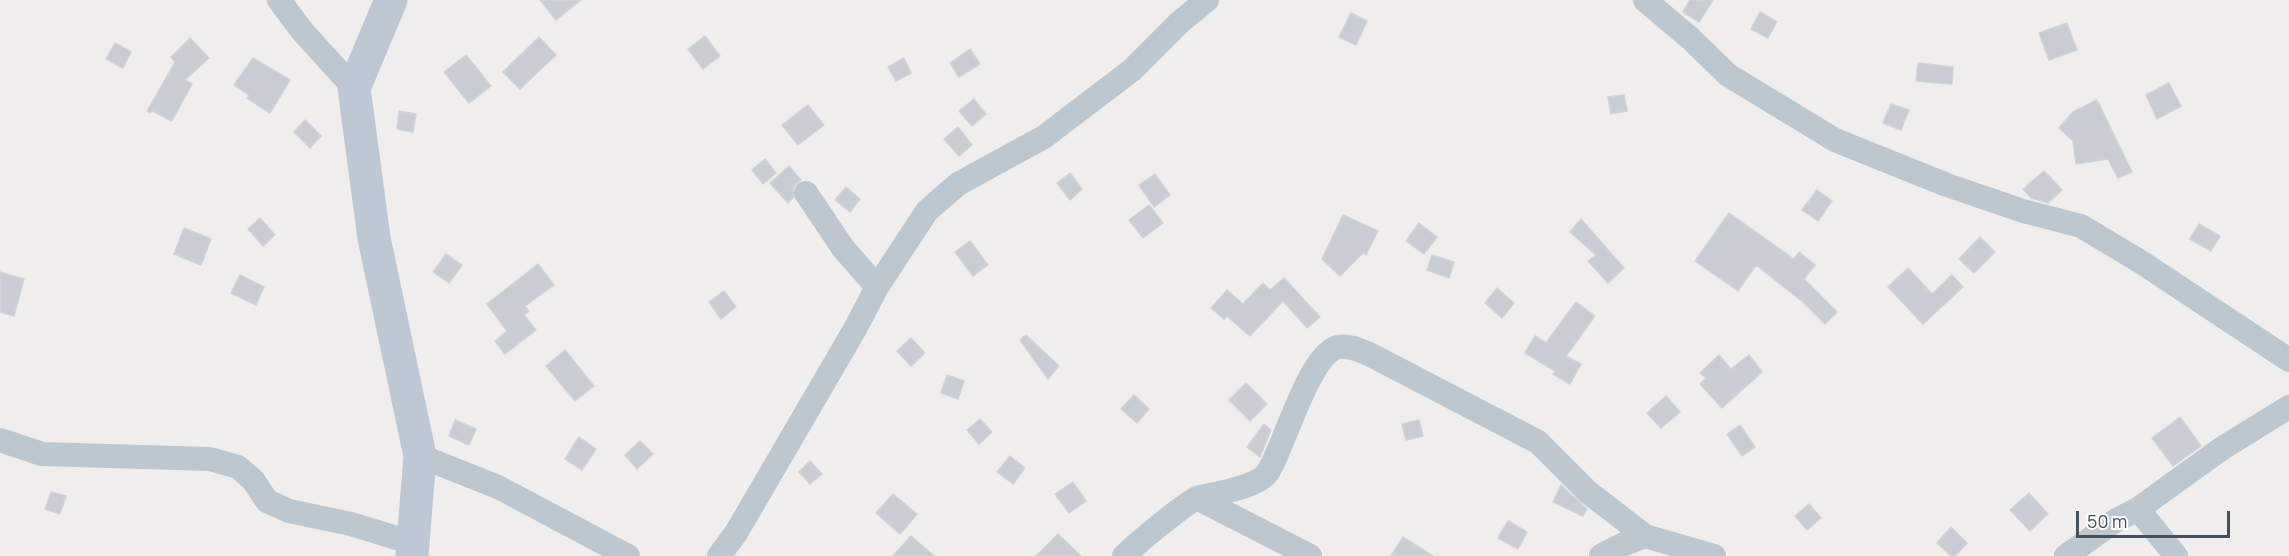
<!DOCTYPE html>
<html>
<head>
<meta charset="utf-8">
<style>
	body { margin:0 }
	#map { position:relative; width:2289px; height:556px; overflow:hidden; background:#f0eded; font-family:Manrope,sans-serif }
	canvas { display:block }
	.scale { position:absolute; left:2076px; top:511px; width:154px; height:27px; box-sizing:border-box; border:3px solid #45505a; border-top:0; padding-left:8px; font-size:18px; line-height:21px; white-space:nowrap; color:#45505a; -webkit-text-stroke:4px #fff; paint-order:stroke }
</style>
</head>
<body>
<div id="map">
<canvas width="2289" height="556"></canvas>
<div class="scale">50 m</div>
</div>
<script>
const ctx = document.querySelector('canvas').getContext('2d');
ctx.lineJoin = 'round';
function fill(path, color) {
  ctx.fillStyle = color;
  ctx.fill(path, 'evenodd');
}
function strokePath(path, color, width, dash) {
  ctx.strokeStyle = color;
  ctx.lineWidth = width;
  ctx.lineCap = dash ? 'butt' : 'round';
  ctx.setLineDash(dash || []);
  ctx.stroke(path);
}
const building = new Path2D(`
	M 540,0 L 581,0 L 556,20 Z
	M 1690,0 L 1713,0 L 1699,22 L 1683,12 Z
	M 1760,12 L 1777,22 L 1768,38 L 1751,29 Z
	M 1351,13 L 1367,21 L 1356,45 L 1339,37 Z
	M 2067,23 L 2077,50 L 2049,60 L 2039,33 Z
	M 705,36 L 720,56 L 703,69 L 688,49 Z
	M 539,37 L 556,55 L 520,89 L 503,72 Z
	M 190,38 L 209,58 L 185,80 L 192,84 L 172,121 L 152,111 L 150,113 L 147,111 L 175,62 L 171,57 Z
	M 115,43 L 131,52 L 123,68 L 106,59 Z
	M 970,49 L 980,64 L 959,77 L 950,63 Z
	M 466,55 L 491,86 L 469,103 L 444,72 Z
	M 253,58 L 290,80 L 270,113 L 247,98 L 249,95 L 234,85 Z
	M 904,58 L 911,73 L 896,81 L 888,67 Z
	M 1918,63 L 1953,67 L 1952,84 L 1916,81 Z
	M 2169,83 L 2181,106 L 2157,119 L 2146,95 Z
	M 1624,95 L 1627,111 L 1611,114 L 1608,97 Z
	M 974,99 L 986,114 L 972,126 L 959,111 Z
	M 2097,100 L 2132,172 L 2118,178 L 2108,159 L 2076,164 L 2073,141 L 2059,128 L 2073,112 Z
	M 1891,104 L 1909,110 L 1901,130 L 1883,123 Z
	M 808,105 L 824,125 L 798,145 L 782,125 Z
	M 399,111 L 416,114 L 413,132 L 397,129 Z
	M 305,120 L 321,136 L 310,148 L 294,132 Z
	M 958,127 L 972,145 L 959,156 L 944,139 Z
	M 765,159 L 776,173 L 763,184 L 752,170 Z
	M 789,166 L 801,180 L 794,186 L 793,198 L 788,203 L 770,183 Z
	M 2044,171 L 2062,190 L 2048,203 L 2031,198 L 2023,189 Z
	M 1070,173 L 1082,189 L 1070,200 L 1057,183 Z
	M 1155,174 L 1170,195 L 1154,207 L 1139,185 Z
	M 846,187 L 860,199 L 850,212 L 835,200 Z
	M 1817,190 L 1832,201 L 1818,221 L 1802,210 Z
	M 1149,205 L 1163,223 L 1143,238 L 1129,220 Z
	M 1729,213 L 1794,259 L 1799,252 L 1815,265 L 1804,279 L 1837,312 L 1825,324 L 1803,302 L 1756,265 L 1738,291 L 1695,261 Z
	M 1343,215 L 1378,231 L 1366,255 L 1363,253 L 1340,276 L 1322,259 Z
	M 260,218 L 275,235 L 263,246 L 248,229 Z
	M 1581,219 L 1624,268 L 1608,283 L 1588,261 L 1596,255 L 1570,232 Z
	M 1419,223 L 1437,237 L 1424,254 L 1406,241 Z
	M 2199,224 L 2220,236 L 2211,251 L 2190,239 Z
	M 184,228 L 211,239 L 201,265 L 174,254 Z
	M 1980,237 L 1995,252 L 1974,273 L 1959,259 Z
	M 970,241 L 988,265 L 973,276 L 955,252 Z
	M 446,254 L 462,265 L 449,283 L 433,272 Z
	M 1432,255 L 1454,262 L 1449,278 L 1427,270 Z
	M 538,264 L 554,285 L 525,306 L 529,311 L 524,315 L 536,330 L 505,354 L 495,341 L 507,331 L 487,304 Z
	M 1908,268 L 1932,294 L 1952,275 L 1963,287 L 1923,324 L 1888,287 Z
	M 0,272 L 24,279 L 14,316 L 0,312 Z
	M 240,275 L 264,287 L 256,305 L 231,293 Z
	M 1284,278 L 1320,317 L 1307,328 L 1283,301 L 1250,336 L 1227,316 L 1224,319 L 1211,308 L 1227,290 L 1243,304 L 1263,283 L 1270,290 Z
	M 1497,288 L 1514,303 L 1502,318 L 1485,303 Z
	M 724,291 L 736,307 L 721,319 L 709,302 Z
	M 1576,302 L 1595,316 L 1566,356 L 1581,364 L 1570,384 L 1553,374 L 1555,371 L 1525,353 L 1535,336 L 1546,343 Z
	M 1026,335 L 1059,366 L 1048,379 L 1020,340 Z
	M 911,338 L 925,353 L 911,366 L 897,351 Z
	M 565,350 L 594,386 L 575,401 L 546,366 Z
	M 1719,355 L 1731,369 L 1749,355 L 1762,372 L 1722,408 L 1700,384 L 1706,378 L 1700,373 Z
	M 947,375 L 964,381 L 958,399 L 941,393 Z
	M 1246,383 L 1267,404 L 1250,421 L 1229,400 Z
	M 1134,395 L 1149,409 L 1137,423 L 1121,409 Z
	M 1666,396 L 1680,412 L 1661,428 L 1647,413 Z
	M 2180,417 L 2201,446 L 2173,466 L 2152,438 Z
	M 980,419 L 992,432 L 979,444 L 967,430 Z
	M 455,420 L 476,429 L 469,445 L 449,436 Z
	M 1419,420 L 1423,436 L 1406,440 L 1402,424 Z
	M 1264,424 L 1271,430 L 1260,457 L 1247,447 Z
	M 1740,425 L 1755,447 L 1742,456 L 1727,434 Z
	M 579,437 L 596,449 L 582,470 L 565,459 Z
	M 640,441 L 653,454 L 637,469 L 625,455 Z
	M 1010,456 L 1025,468 L 1013,484 L 997,472 Z
	M 810,461 L 822,474 L 810,484 L 799,472 Z
	M 1073,482 L 1086,501 L 1069,513 L 1055,494 Z
	M 1561,485 L 1587,509 L 1583,516 L 1553,502 Z
	M 51,492 L 66,496 L 60,514 L 45,509 Z
	M 2029,493 L 2048,514 L 2030,531 L 2010,510 Z
	M 893,494 L 917,514 L 900,534 L 876,513 Z
	M 1809,504 L 1821,518 L 1807,530 L 1795,516 Z
	M 1508,521 L 1527,532 L 1518,549 L 1498,538 Z
	M 1951,527 L 1967,543 L 1955,556 L 1951,556 L 1937,543 Z
	M 1058,534 L 1081,556 L 1036,556 Z
	M 911,536 L 934,556 L 893,556 Z
	M 1403,537 L 1433,556 L 1391,556 Z`);
fill(building, '#c9ccd2');
strokePath(building, '#d0d3d9', 1.5);
strokePath(new Path2D(`
	M 279,0 L 303,32 L 354,88
	M 1645,0 L 1691,39 L 1728,75 L 1835,140 L 1947,185 L 2023,211 L 2081,226 L 2141,262 L 2289,360
	M 806,193 L 843,248 L 877,287
	M 0,440 L 42,454 L 210,459 L 238,467 L 253,480 L 267,501 L 289,511 L 351,524 L 413,543
	M 420,456 L 498,487 L 628,556
	M 1197,498 L 1310,556
	M 2138,509 L 2176,556
	M 719,556 L 736,533 L 855,329 L 877,287 L 927,211 L 958,184 L 1044,137 L 1132,70 L 1180,22 L 1207,0
	M 1124,556 C 1136,544 1187,501 1200,497 C 1217,493 1257,488 1268,472 C 1284,447 1309,354 1338,347 C 1349,345 1359,350 1369,354 L 1538,442 L 1588,492 L 1645,536 L 1714,556
	M 1601,556 L 1622,545 L 1645,536
	M 2066,556 L 2115,521 L 2138,509 L 2221,449 L 2289,407`), '#bdc7cf', 24);
strokePath(new Path2D(`
	M 391,0 L 354,88 L 374,238 L 420,456 L 412,556`), '#bdc8d4', 33);
</script>
</body>
</html>
